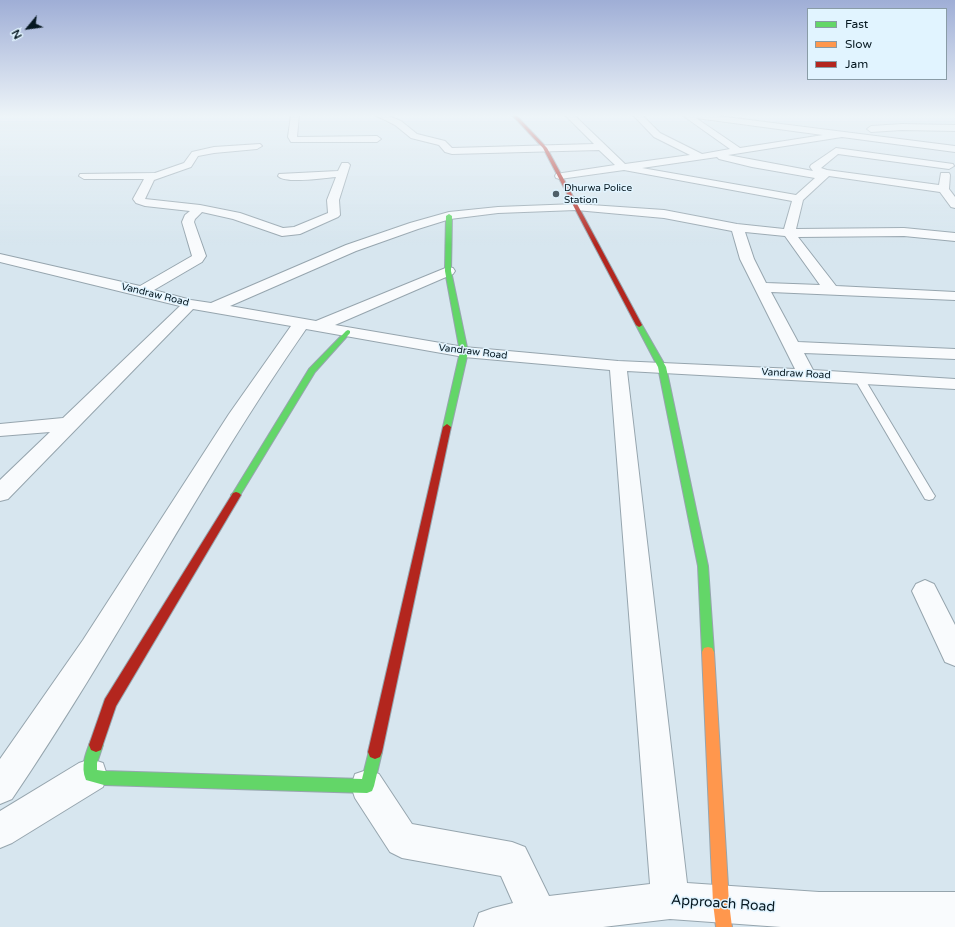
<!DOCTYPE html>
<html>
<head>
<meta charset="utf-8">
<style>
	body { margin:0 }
	#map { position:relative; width:955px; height:927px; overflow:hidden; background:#d7e6ef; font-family:"Varela Round",sans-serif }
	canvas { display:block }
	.legend { position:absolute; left:807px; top:8px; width:140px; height:72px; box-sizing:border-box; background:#e1f4ff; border:1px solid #899ca6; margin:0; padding:5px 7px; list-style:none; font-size:12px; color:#061821 }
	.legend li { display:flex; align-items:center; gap:8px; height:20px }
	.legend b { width:20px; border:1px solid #899ca6 }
	.north { position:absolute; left:8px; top:8px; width:40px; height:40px; -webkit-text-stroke:3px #e1f4ff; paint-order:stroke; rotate:241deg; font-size:11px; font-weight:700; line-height:16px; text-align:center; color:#061821 }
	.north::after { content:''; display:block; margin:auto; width:14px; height:18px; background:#061821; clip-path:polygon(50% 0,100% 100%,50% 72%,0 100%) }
</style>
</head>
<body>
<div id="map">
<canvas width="955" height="927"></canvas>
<ul class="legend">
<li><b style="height:5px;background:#63d668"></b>Fast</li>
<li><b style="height:5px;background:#ff974d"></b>Slow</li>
<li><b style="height:5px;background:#b3261e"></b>Jam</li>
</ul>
<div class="north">N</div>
</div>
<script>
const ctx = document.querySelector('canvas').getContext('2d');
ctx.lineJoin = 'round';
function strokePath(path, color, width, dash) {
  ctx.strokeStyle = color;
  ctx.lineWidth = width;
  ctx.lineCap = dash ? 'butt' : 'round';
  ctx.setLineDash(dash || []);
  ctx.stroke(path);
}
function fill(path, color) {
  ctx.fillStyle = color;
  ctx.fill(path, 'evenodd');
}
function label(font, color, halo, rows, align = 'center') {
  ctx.font = font + ' "Varela Round",sans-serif';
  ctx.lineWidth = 3;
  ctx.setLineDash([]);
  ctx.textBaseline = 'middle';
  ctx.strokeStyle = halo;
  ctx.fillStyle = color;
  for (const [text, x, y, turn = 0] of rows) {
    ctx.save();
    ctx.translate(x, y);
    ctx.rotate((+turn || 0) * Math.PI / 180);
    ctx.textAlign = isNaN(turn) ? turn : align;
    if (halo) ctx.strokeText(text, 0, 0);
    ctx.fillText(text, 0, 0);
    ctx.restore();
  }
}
const lane = new Path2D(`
	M 859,375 L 864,378 L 933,493 L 935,496 L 933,499 L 929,500 L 925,499 L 854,378 Z`);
const street = new Path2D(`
	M 291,115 L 299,115 L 297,137 L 377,136 L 381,139 L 377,142 L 291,142 L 288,137 Z
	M 375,115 L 386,115 L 401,121 L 417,134 L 445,141 L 452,148 L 594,144 L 565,115 L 574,115 L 625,164 L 690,155 L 654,137 L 633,115 L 642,115 L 660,133 L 702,154 L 730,149 L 682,115 L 710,115 L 955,146 L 955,152 L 842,137 L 728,155 L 813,171 L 810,167 L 811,165 L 836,148 L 953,164 L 954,166 L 949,169 L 838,154 L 821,168 L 827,170 L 939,185 L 941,173 L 949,173 L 950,175 L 949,189 L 955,197 L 955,208 L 951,207 L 940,192 L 829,176 L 803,200 L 796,229 L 904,228 L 955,233 L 955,241 L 904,236 L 798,237 L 836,286 L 955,292 L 955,300 L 771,292 L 798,342 L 955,349 L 955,359 L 804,353 L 813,370 L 955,379 L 955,389 L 627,371 L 687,883 L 819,892 L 955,892 L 955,927 L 781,927 L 670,919 L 603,927 L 474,927 L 479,913 L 493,908 L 513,903 L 501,876 L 402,858 L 390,852 L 355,798 L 351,786 L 355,774 L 367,770 L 379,774 L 412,824 L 512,842 L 525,847 L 549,896 L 650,884 L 610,370 L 464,357 L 306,329 C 200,481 116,646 12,799 L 0,804 L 0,759 L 83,640 L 229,414 L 291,326 L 193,309 L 8,499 L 0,501 L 0,480 L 50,432 L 0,436 L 0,424 L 63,418 L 180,306 L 0,262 L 0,254 L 140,286 L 192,256 L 182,222 L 185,215 L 190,211 L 145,206 L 136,203 L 133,199 L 144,179 L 84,179 L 79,176 L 80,174 L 155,173 L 184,163 L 192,152 L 214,147 L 260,144 L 262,146 L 257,149 L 214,153 L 198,156 L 191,167 L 154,180 L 145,199 L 200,205 L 240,213 L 283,228 L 294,227 L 328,213 L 327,200 L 336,177 C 324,178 285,184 278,176 L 279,174 L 338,171 L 342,163 L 348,163 L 350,165 L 339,200 L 340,215 L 338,217 L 300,234 L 282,236 L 233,219 L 202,212 L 195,219 L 194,222 L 206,256 L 202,262 L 154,290 L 191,300 L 211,303 L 346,245 L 410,223 L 449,212 L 498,207 L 576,204 L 664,210 L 737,224 L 784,229 L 792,201 L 624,170 L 560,179 L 556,178 L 555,176 L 556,174 L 615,165 L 599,150 L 452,154 L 445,152 L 439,145 L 411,138 L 395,125 ZM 696,118 L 823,135 L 740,148 ZM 717,157 L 719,159 L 752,167 L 815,178 L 796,195 L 642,168 ZM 576,210 L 664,218 L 732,231 L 740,259 L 795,369 L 618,361 L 464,347 L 335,325 L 453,274 L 455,271 L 453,268 L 448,267 L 316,321 L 230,306 L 356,251 L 418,229 L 450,219 L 498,213 ZM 745,232 L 785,236 L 820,285 L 766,283 L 754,259 Z
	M 902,124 L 955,125 L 955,131 L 902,130 L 871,132 L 867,129 L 871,126 Z
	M 925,580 L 934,584 L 955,625 L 955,666 L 945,662 L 912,591 L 916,584 Z
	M 91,759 L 103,763 L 107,775 L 103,787 L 12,843 L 0,848 L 0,811 L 79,763 Z`);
const fast = new Path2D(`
	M 449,214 L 452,216 L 451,271 L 468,352 L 451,427 L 447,430 L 443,427 L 460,352 L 445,271 L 446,216 Z
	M 639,323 L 642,325 L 666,367 L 708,566 L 714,652 L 712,656 L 708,657 L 704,656 L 702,652 L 698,566 L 658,367 L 636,325 Z
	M 348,330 L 350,331 L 350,333 L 315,372 L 239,497 L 233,497 L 231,495 L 233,493 L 309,369 L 346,331 Z
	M 96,738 L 101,740 L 103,745 L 97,763 L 97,770 L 104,771 L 362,779 L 370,747 L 375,745 L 380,747 L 382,752 L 374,786 L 372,791 L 367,793 L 104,785 L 86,780 C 80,766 86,753 91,740 Z`);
const slow = new Path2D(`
	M 708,647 L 712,648 L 714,652 L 729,903 L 732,927 L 716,927 L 713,903 L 702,652 L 704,648 Z`);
const jam = new Path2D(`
	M 512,115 L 516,115 L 547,148 L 642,325 L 641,326 L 639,327 L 636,325 L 543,148 Z
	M 447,424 L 451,427 L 382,752 L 380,757 L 375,759 L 370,757 L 368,752 L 443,427 Z
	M 236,492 L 239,493 L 241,495 L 116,706 L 101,750 L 96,752 L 91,750 L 89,745 L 105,699 L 233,493 Z`);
strokePath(lane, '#96a5ae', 2);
strokePath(street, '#96a5ae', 2);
strokePath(fast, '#96a5ae', 2);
strokePath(slow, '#96a5ae', 2);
strokePath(jam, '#96a5ae', 2);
fill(lane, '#f9fbfd');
fill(street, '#f9fbfd');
fill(fast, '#63d668');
fill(slow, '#ff974d');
fill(jam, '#b3261e');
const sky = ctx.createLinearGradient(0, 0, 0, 245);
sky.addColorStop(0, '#9faed6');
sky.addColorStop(0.47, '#edf4f8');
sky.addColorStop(1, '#edf4f800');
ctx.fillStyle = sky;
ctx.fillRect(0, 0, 955, 245);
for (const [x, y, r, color] of [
	[556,194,4,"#4f6069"]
]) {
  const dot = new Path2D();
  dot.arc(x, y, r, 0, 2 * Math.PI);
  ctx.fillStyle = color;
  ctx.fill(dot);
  strokePath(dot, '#e1f4ff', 1.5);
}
label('10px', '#061821', '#e1f4ff', [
	["Dhurwa Police",564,188],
	["Station",564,200]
], 'left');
label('10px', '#061821', '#e1f4ff', [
	["Vandraw Road",155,295,14],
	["Vandraw Road",473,352,7],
	["Vandraw Road",796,374,3]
]);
label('14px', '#061821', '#e1f4ff', [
	["Approach Road",723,904,4]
]);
</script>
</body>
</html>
